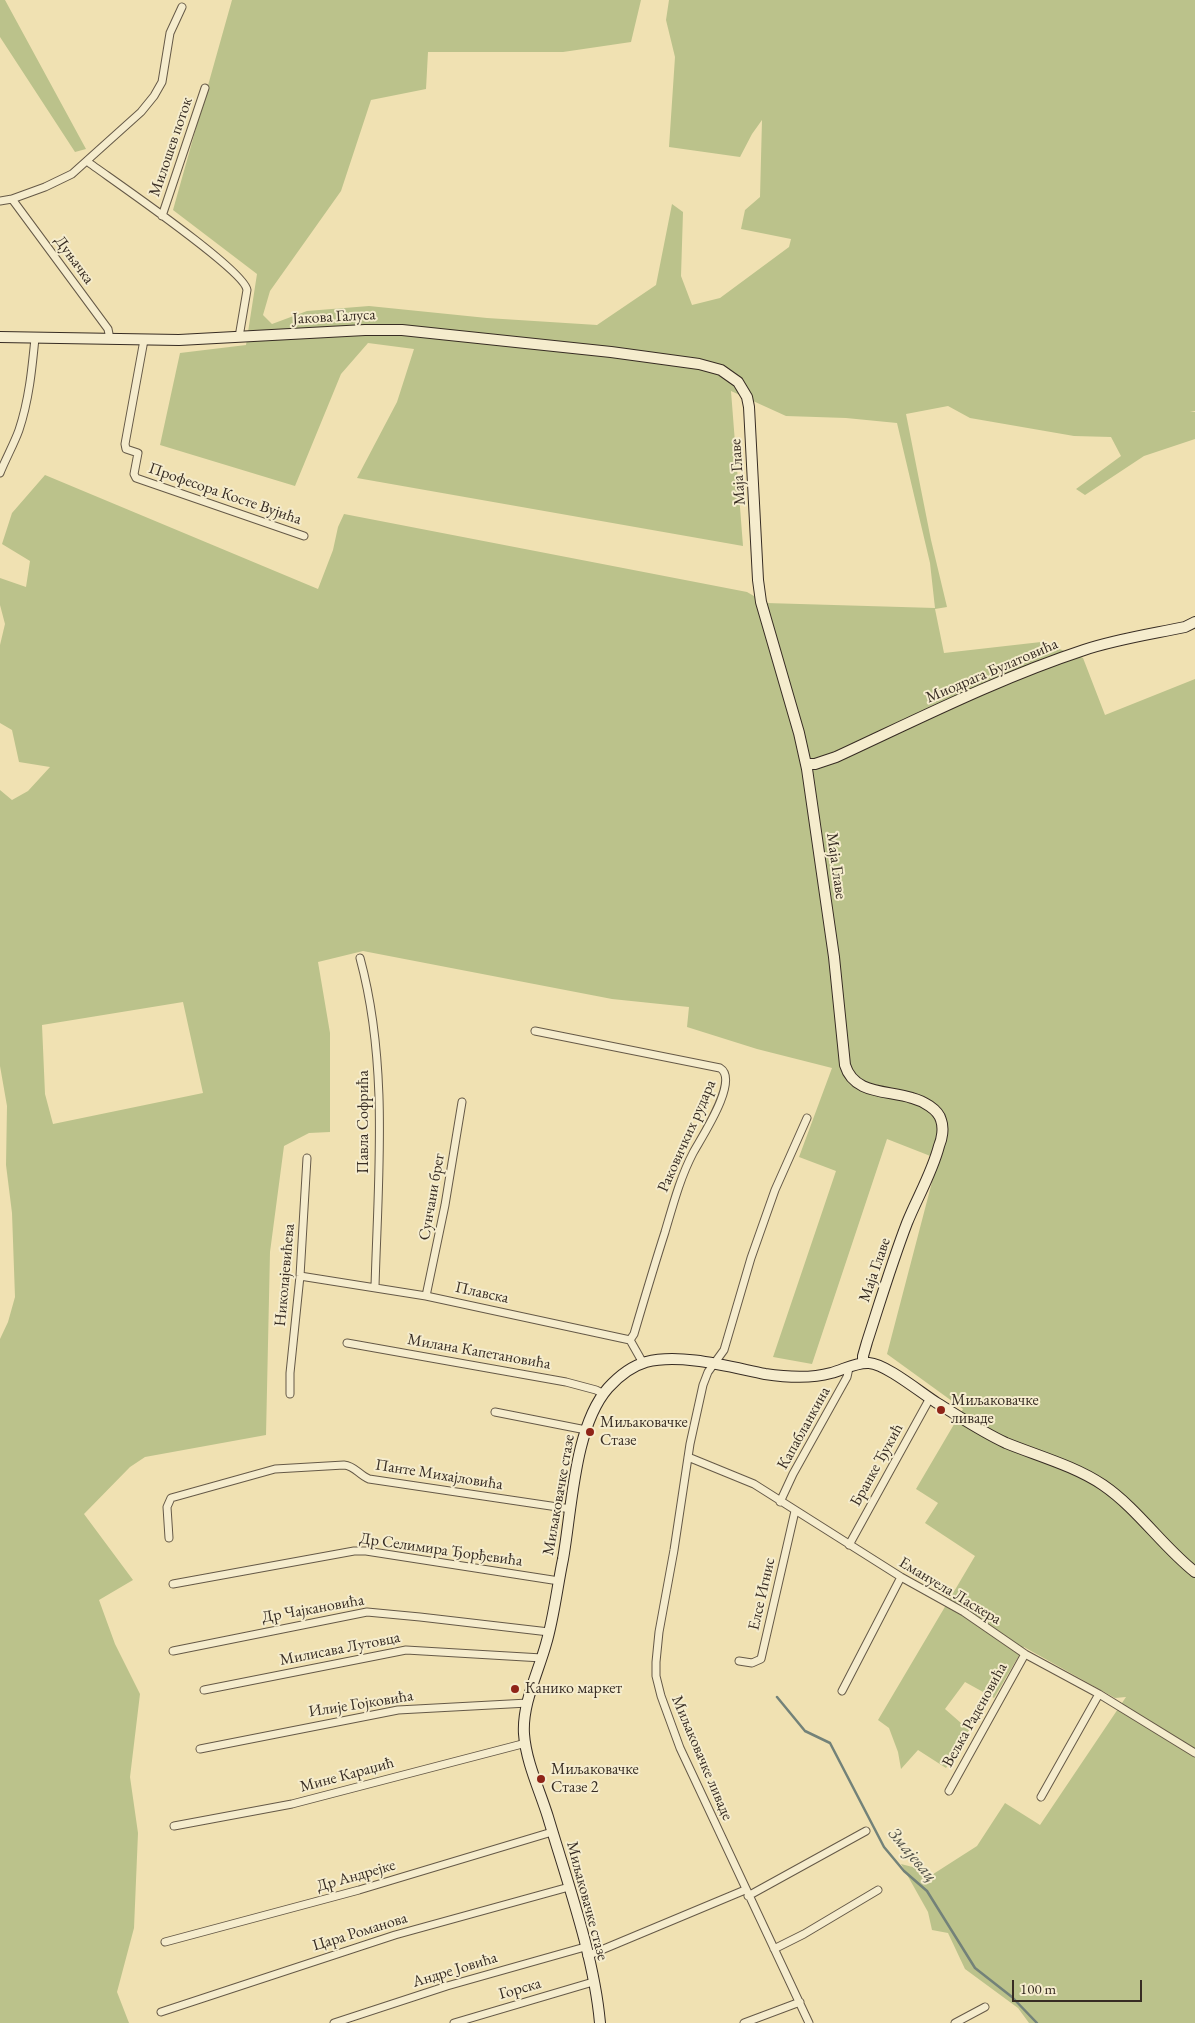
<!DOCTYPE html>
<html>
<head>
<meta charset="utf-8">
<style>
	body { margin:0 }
	#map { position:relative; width:1195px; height:2023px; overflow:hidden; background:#f0e1b2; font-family:"EB Garamond",serif }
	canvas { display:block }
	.scale { position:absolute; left:1012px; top:1980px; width:130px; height:22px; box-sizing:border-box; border:2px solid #372c23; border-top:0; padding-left:6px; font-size:15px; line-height:18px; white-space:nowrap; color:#372c23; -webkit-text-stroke:4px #f5eccd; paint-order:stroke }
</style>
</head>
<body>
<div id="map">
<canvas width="1195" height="2023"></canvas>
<div class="scale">100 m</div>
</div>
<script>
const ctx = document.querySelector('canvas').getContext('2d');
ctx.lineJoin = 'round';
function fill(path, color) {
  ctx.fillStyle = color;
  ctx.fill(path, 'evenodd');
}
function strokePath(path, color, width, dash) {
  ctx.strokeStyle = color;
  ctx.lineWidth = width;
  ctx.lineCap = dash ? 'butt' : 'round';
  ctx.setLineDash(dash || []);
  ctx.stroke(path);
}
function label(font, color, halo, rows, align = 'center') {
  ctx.font = font + ' "EB Garamond",serif';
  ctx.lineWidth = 4;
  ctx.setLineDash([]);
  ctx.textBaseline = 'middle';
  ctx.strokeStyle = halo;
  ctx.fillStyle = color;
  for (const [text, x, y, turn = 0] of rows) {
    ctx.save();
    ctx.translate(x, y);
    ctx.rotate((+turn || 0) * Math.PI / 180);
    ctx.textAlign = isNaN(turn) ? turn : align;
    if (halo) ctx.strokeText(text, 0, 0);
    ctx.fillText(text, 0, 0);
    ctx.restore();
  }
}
fill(new Path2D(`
	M 0,0 L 5,0 L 86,149 L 75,152 L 0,37 Z
	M 232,0 L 641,0 L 631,42 L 563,52 L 428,52 L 426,89 L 371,100 L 341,191 L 270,291 L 263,315 L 272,324 L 307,311 L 369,306 L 487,318 L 597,325 L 656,285 L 672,204 L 683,212 L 681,276 L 692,305 L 720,298 L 789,247 L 791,239 L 741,229 L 745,210 L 760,197 L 762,120 L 752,134 L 740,157 L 669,147 L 675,57 L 666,20 L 669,0 L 1195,0 L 1195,411 L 1190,412 L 1195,412 L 1195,439 L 1144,456 L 1085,495 L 1076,489 L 1121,456 L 1111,437 L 1074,436 L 970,418 L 948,406 L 906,414 L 931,540 L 947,607 L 935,609 L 944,653 L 1041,642 L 1083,658 L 1105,715 L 1195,679 L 1195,2023 L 1029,2023 L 1018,2008 L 965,1969 L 948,1933 L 932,1930 L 928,1912 L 901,1864 L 924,1870 L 927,1878 L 977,1846 L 1005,1803 L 1040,1825 L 1126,1697 L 1115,1698 L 1024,1647 L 994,1698 L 965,1682 L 945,1709 L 969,1730 L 946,1768 L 918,1750 L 901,1769 L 898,1752 L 889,1728 L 878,1720 L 975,1556 L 925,1523 L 938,1503 L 916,1489 L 963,1409 L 887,1354 L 938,1159 L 887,1139 L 812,1364 L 773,1357 L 836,1171 L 799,1157 L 832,1068 L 757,1049 L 687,1027 L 689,1007 L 612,999 L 363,951 L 318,962 L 330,1033 L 330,1132 L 309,1133 L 284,1146 L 270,1252 L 266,1435 L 145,1457 L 130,1467 L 84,1514 L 133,1580 L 99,1600 L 115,1644 L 140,1694 L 130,1777 L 138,1833 L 134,1928 L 117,1992 L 129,2023 L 0,2023 L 0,1339 L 8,1322 L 15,1297 L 12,1213 L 6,1165 L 7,1106 L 0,1066 L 0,790 L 12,800 L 28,791 L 50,767 L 19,762 L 12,730 L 0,723 L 0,645 L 5,624 L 0,605 L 0,578 L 26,587 L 30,561 L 2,544 L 12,513 L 45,475 L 318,589 L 333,550 L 338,527 L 344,514 L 747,592 L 766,603 L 935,608 L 930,563 L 897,423 L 846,418 L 786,416 L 731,391 L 743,546 L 357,478 L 397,402 L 414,349 L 368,343 L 341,374 L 295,486 L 160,445 L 180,353 L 246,345 L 257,274 L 173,210 ZM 183,1002 L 203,1093 L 53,1124 L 45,1094 L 42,1025 Z`), '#bbc28b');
strokePath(new Path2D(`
	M 777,1697 L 805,1731 L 830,1743 L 884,1847 L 904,1871 L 927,1891 L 975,1968 L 1012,1997 L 1037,2023`), '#738279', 2.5);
const street = new Path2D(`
	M 88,162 C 111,179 245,270 247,290 L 239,337
	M 12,199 L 108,329 L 110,339
	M 0,201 L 12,199 L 45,187 L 72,174 L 141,112 L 154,96 L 162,82 L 170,33 L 182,7
	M 162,216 L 205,88
	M 144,340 L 125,444 L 126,449 L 138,453 L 134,474 L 136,478 L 304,536
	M 0,473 C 6,458 14,444 19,430 C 29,400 32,369 35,338
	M 360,958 C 389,1065 378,1178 375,1287
	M 535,1031 L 720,1068 C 740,1080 701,1138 693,1153 C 680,1178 673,1205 665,1232 C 654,1266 644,1300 634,1334 L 630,1340
	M 807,1118 L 775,1190 L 751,1258 L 724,1350 L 708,1372 L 703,1385 L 690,1444 L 674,1550 L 659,1632 L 656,1662 L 656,1676 L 661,1696 L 680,1748 L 809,2023
	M 300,1276 L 426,1296 L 630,1340
	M 426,1296 L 445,1205 L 462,1102
	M 630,1340 L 643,1363
	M 347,1343 L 566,1382 L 596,1390 L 604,1394
	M 290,1394 L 290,1373 L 300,1276 L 307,1158
	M 495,1412 L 586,1430
	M 688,1457 L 754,1484 L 901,1577 L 964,1612 L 1025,1654 L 1099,1694 L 1195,1753
	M 780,1502 L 793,1474 L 847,1377 L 849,1368
	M 169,1538 L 167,1507 L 171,1498 L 275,1469 L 344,1465 C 355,1466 359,1475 369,1479 L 571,1509
	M 849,1545 L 930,1398
	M 173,1584 L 354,1551 L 366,1551 L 559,1581
	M 173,1651 L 367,1612 L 420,1617 L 549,1632
	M 739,1661 L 752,1663 L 761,1659 L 795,1511
	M 204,1690 L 406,1650 L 542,1658
	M 842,1691 L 901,1577
	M 200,1749 L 398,1710 L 528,1703
	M 949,1791 L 1025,1654
	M 1041,1797 L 1099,1694
	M 174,1826 L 292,1804 L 526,1743
	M 748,1896 L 866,1831
	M 165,1942 L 359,1890 L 552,1832
	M 774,1949 L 804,1934 L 878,1890
	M 587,1956 L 745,1890
	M 161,2012 L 395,1935 L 569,1887
	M 334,2023 L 447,1986 L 585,1947
	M 454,2023 L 593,1982
	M 744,2023 L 800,2002
	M 955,2023 L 985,2007`);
const secondary = new Path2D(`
	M 0,337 L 179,340 L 365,330 L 402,330 L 611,352 L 699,364 L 721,370 L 738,382 L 747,397 L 749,407 L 758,580 L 761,602 L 799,733 L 807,769 L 834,957 L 845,1065 C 854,1095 888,1090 912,1098 C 923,1101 938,1109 941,1120 C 944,1128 942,1139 939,1146 C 932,1173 917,1198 907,1223 C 892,1262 880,1302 867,1342 L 863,1356 L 863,1363
	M 806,764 L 815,764 L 836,757 C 918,719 999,678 1084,650 C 1117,639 1152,634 1185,627 L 1195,622
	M 600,2023 C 594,1956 567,1881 548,1817 C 540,1791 526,1762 524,1734 C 522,1704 538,1673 546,1644 C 554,1617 557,1588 563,1559 C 572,1509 574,1427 608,1388 C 618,1377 632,1366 646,1362 C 681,1353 730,1367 765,1374 C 785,1377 810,1379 831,1373 C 843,1370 856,1362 869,1363 C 886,1364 921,1393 937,1403 C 960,1417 982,1432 1006,1443 C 1038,1456 1075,1466 1103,1485 C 1138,1509 1162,1546 1195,1572`);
strokePath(street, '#655947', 9);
strokePath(secondary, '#372c23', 12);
strokePath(street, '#f5eccd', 7);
strokePath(secondary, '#f5eccd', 10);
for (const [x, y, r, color] of [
	[941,1410,5,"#8f2418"],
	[590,1432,5,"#8f2418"],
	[515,1689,5,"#8f2418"],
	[541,1779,5,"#8f2418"]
]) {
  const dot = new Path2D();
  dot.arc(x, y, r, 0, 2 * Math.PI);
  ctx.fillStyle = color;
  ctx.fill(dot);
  strokePath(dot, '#f5eccd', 2);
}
label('16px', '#372c23', '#f5eccd', [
	["Милошев поток",171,147,-71],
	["Дуњачка",74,260,54],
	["Јакова Галуса",334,317,-3],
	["Маја Главе",738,472,-94],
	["Професора Косте Вујића",225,494,19],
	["Миодрага Булатовића",992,671,-23],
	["Маја Главе",836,866,82],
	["Павла Софрића",364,1122,-90],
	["Раковичких рудара",687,1136,-66],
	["Сунчани брег",432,1197,-80],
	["Маја Главе",875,1270,-71],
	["Николајевићева",285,1275,-85],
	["Плавска",482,1293,12],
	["Милана Капетановића",479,1352,10],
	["Капабланкина",804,1428,-61],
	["Бранке Ђукић",877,1465,-61],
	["Панте Михајловића",439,1475,9],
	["Миљаковачке стазе",559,1495,-80],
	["Др Селимира Ђорђевића",441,1550,8],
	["Емануела Ласкера",950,1591,31],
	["Елсе Игнис",762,1594,-77],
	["Др Чајкановића",313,1609,-10],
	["Милисава Лутовца",340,1649,-11],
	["Илије Гојковића",361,1704,-9],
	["Вељка Раденовића",975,1715,-61],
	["Миљаковачке ливаде",702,1758,67],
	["Мине Караџић",347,1775,-15],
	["Др Андрејке",356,1876,-16],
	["Миљаковачке стазе",587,1901,75],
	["Цара Романова",360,1932,-17],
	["Андре Јовића",455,1970,-17],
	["Горска",520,1989,-16]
]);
label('16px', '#372c23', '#f5eccd', [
	["Миљаковачке",951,1401],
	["ливаде",951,1419],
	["Миљаковачке",600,1423],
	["Стазе",600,1441],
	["Канико маркет",525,1689],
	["Миљаковачке",551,1770],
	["Стазе 2",551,1788]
], 'left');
label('italic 18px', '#505047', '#f5eccd', [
	["Змајевац",912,1855,50]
]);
</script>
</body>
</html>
